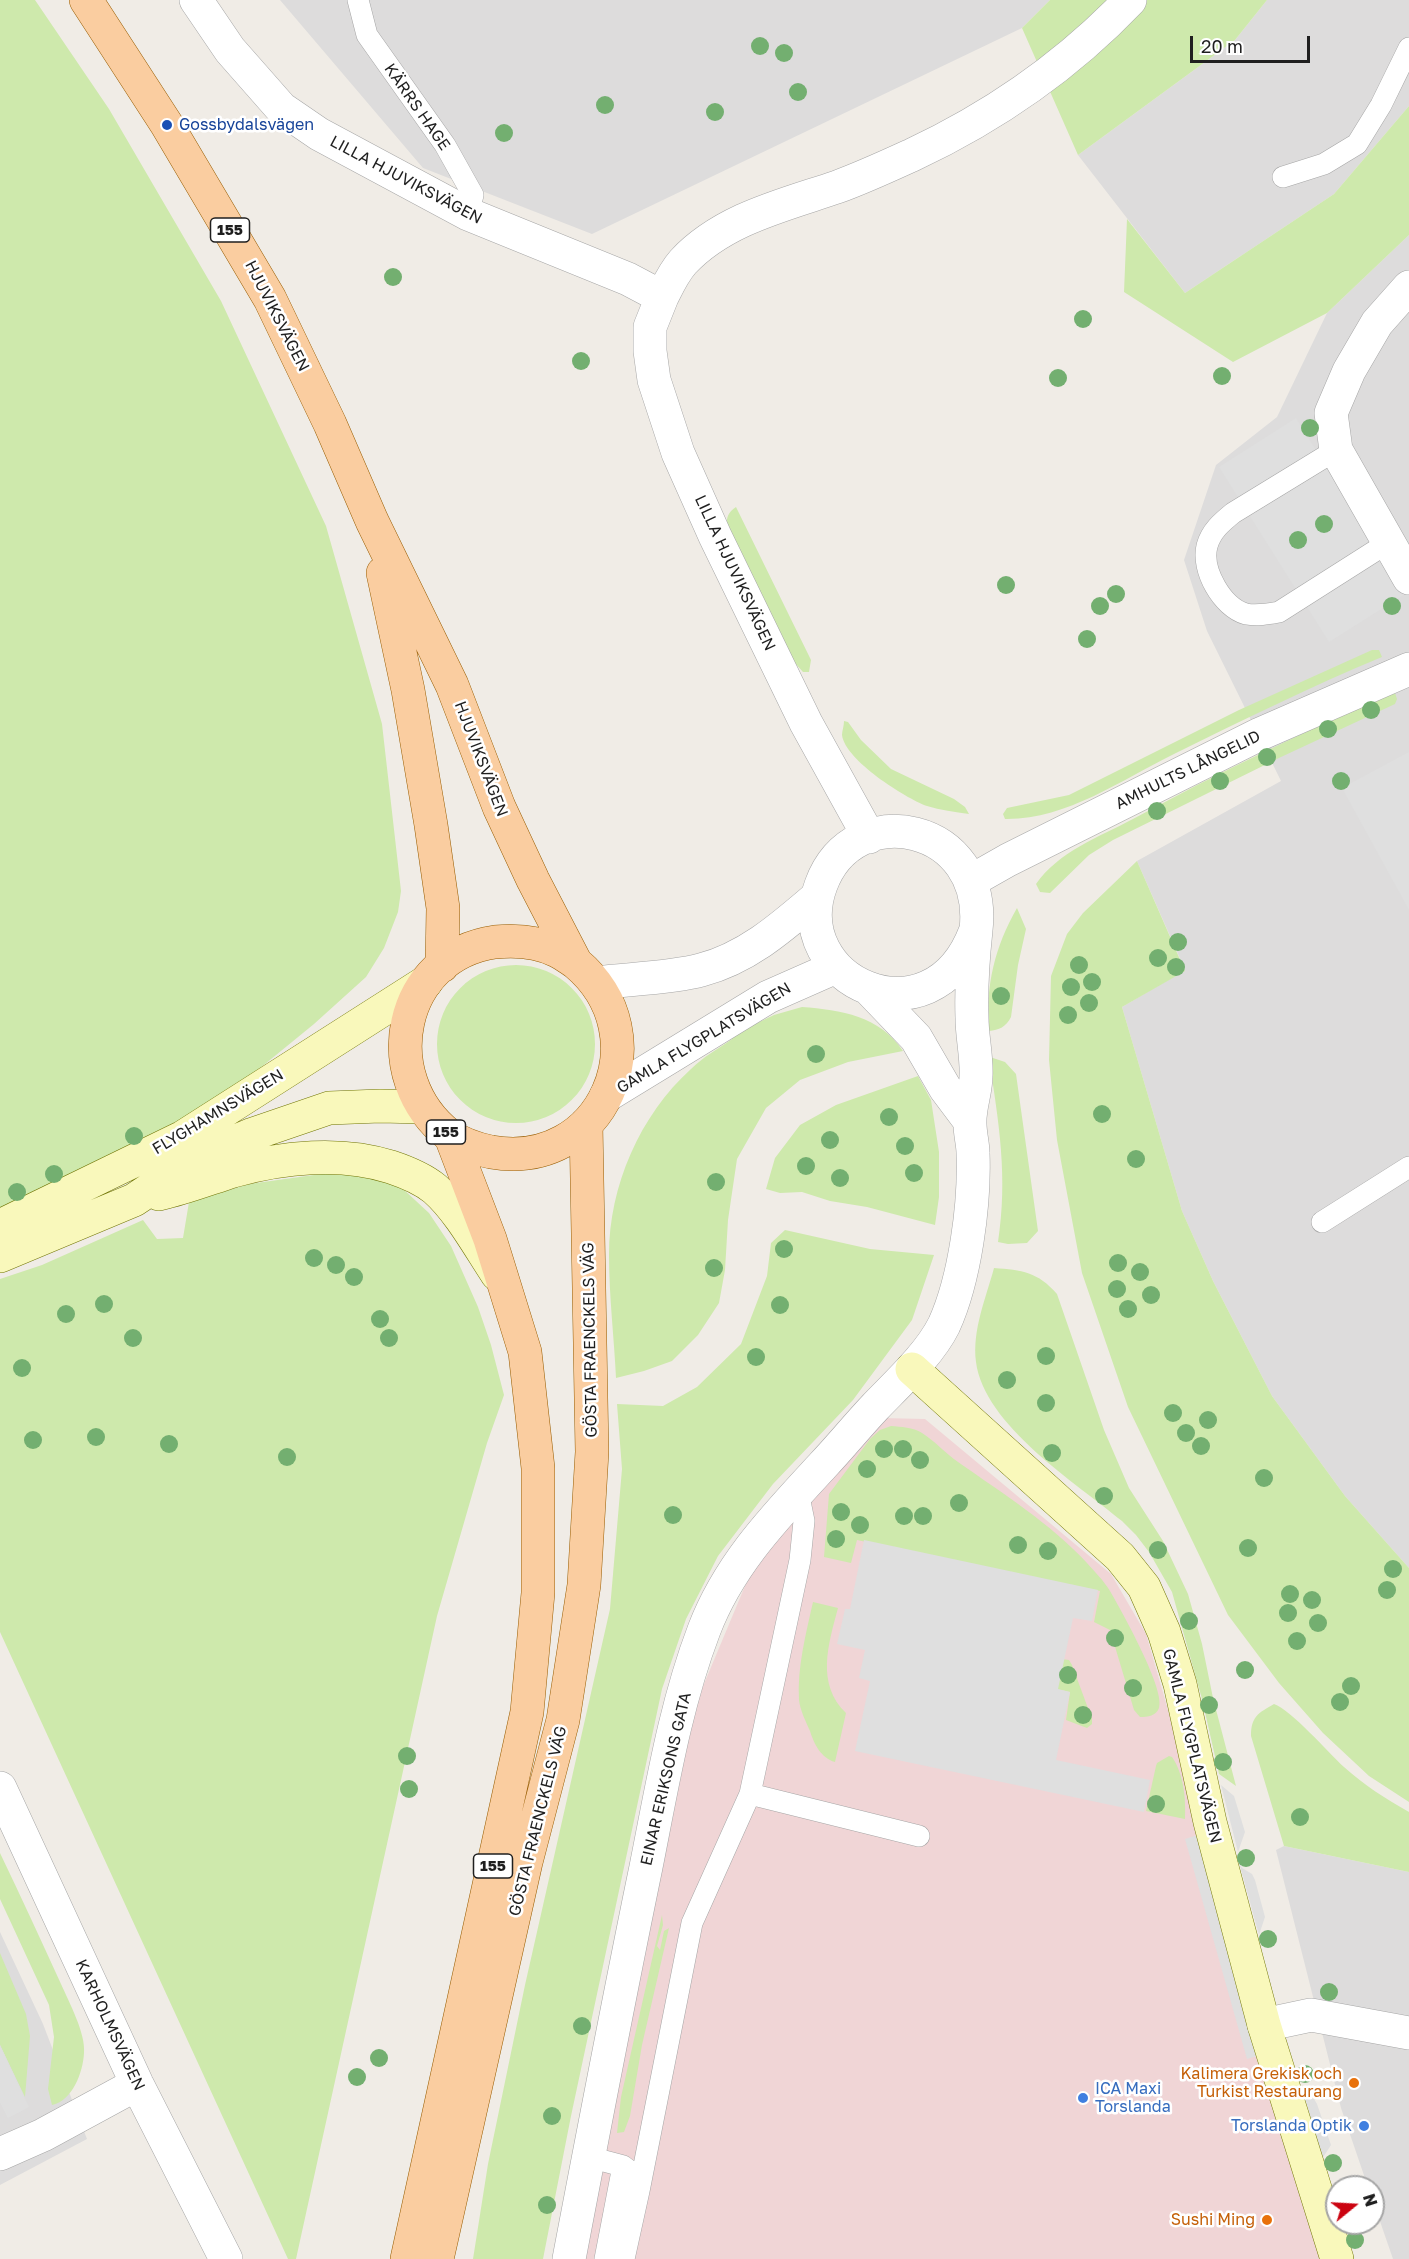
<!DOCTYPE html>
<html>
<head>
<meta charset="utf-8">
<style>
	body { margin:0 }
	#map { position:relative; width:1409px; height:2259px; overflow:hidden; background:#f0ece6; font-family:"Golos Text",sans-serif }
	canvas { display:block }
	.north { position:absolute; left:1325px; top:2175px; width:60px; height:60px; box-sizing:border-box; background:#fff; border:2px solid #a5a5a5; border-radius:50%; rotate:72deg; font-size:16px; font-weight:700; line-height:24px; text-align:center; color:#1f1f1f }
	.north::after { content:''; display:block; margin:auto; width:21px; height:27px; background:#cb0310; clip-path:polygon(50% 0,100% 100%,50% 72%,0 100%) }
	.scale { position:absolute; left:1190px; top:36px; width:120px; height:27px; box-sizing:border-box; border:3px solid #1f1f1f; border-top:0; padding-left:8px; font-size:18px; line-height:21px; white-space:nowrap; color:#1f1f1f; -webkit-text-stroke:4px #fff; paint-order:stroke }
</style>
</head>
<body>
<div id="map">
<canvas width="1409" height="2259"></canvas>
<div class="north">N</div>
<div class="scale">20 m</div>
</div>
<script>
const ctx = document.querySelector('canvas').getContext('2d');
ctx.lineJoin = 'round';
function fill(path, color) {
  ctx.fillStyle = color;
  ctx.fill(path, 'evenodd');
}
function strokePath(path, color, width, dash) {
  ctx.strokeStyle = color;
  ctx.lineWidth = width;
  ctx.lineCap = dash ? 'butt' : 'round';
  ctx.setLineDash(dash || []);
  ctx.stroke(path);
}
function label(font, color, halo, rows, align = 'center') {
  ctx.font = font + ' "Golos Text",sans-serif';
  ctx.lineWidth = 5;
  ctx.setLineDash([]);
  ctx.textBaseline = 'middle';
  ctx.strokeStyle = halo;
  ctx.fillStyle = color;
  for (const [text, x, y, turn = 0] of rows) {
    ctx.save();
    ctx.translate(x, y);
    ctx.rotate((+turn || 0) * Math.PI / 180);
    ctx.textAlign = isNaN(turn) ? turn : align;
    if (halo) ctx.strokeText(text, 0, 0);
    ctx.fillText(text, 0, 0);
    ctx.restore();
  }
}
fill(new Path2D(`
	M 280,0 L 1050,0 L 1022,28 L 592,234 L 423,168 Z
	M 1267,0 L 1409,0 L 1409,106 L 1334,194 L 1185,293 L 1078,155 L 1235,40 Z
	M 1409,235 L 1409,1568 L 1345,1496 L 1272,1396 L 1213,1281 L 1182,1211 L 1122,1007 L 1185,970 L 1137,861 L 1281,781 L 1207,631 L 1184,560 L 1216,465 L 1277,417 L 1327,313 Z
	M 1284,1846 L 1409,1872 L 1409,2259 L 1393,2259 L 1373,2201 L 1373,2187 L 1368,2187 L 1341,2108 L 1276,1850 Z
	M 0,1932 L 43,2024 L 87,2139 L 0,2185 Z`), '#dddcdc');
fill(new Path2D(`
	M 882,1418 L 925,1419 L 1111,1574 L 1146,1634 L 1327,2259 L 579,2259 L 696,1703 L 750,1574 L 832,1471 Z`), '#f0d5d6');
fill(new Path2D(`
	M 0,0 L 35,0 L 109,109 L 221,301 L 326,526 L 382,724 L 401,891 L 398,912 L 384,948 L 366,977 L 314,1024 L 243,1082 L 162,1132 L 0,1211 Z
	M 1050,0 L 1267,0 L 1235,40 L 1078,155 L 1022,28 Z
	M 1409,106 L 1409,235 L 1327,313 L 1233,362 L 1124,292 L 1127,219 L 1185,293 L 1334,194 Z
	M 736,507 L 811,660 L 809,672 L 803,672 L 794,662 L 727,527 C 726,518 728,512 736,507 Z
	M 1372,650 L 1379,650 L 1382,657 C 1312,686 1243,720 1174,754 C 1121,780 1066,820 1005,819 L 1003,814 L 1007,808 L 1069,795 L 1239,710 Z
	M 1395,693 L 1397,699 L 1395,704 L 1281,757 L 1113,840 L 1089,855 L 1050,893 L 1040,892 L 1036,884 C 1058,852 1099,837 1133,819 C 1218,773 1306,730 1395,693 Z
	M 844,721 L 848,722 L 861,740 L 891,769 L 954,799 L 965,807 L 969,814 C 955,812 940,810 927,806 C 905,798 845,760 842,735 C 842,731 844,726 844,721 Z
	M 1137,861 L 1185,971 L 1122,1007 L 1182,1211 L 1213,1281 L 1272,1396 L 1345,1496 L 1409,1568 L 1409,1802 L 1369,1776 L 1323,1733 L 1279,1683 L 1228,1615 L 1128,1407 L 1082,1273 L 1057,1140 L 1049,1060 L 1051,976 L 1067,934 L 1083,913 Z
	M 1017,908 L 1026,929 L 1018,965 L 1011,1017 C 1006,1027 999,1030 989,1031 C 985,987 995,946 1017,908 Z
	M437 1044a79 79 0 1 1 158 0a79 79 0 1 1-158 0Z
	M 802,1007 C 841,1010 880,1016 903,1051 L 848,1062 L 800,1080 L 766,1108 L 737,1159 L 728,1220 L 725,1270 L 719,1303 L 698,1335 L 672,1361 L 644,1371 L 616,1378 C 614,1337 609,1296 609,1255 C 609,1186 640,1115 691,1069 C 703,1057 718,1049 732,1039 L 732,1035 L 774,1015 Z
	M 993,1058 L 1005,1062 L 1016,1074 L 1038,1231 L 1027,1243 L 1008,1244 L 998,1242 C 1008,1177 999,1123 989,1059 Z
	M 918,1076 L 931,1100 L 939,1152 L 939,1197 L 935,1225 L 867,1207 L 830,1201 L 802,1192 L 780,1193 L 766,1189 L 775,1158 L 800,1125 L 836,1105 Z
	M 321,1174 L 342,1174 L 375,1178 L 402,1188 L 429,1213 L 451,1246 L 478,1307 L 491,1345 L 504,1395 L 487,1443 L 437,1616 L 296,2259 L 288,2259 L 0,1632 L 0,1279 L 42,1265 L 143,1220 L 157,1239 L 183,1238 L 189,1202 L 249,1184 Z
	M 785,1230 L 870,1249 L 934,1255 L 912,1320 L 853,1400 L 773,1484 L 718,1556 L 686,1619 L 662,1689 L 571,2116 L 543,2259 L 473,2259 L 488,2164 L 525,1985 L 610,1609 L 622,1469 L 617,1404 L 663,1406 L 697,1387 L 741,1344 L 767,1276 L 771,1243 Z
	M 994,1268 C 1022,1270 1038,1272 1057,1294 L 1104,1430 L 1129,1488 L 1163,1541 L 1188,1594 L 1202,1644 L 1213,1698 L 1236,1786 L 1219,1774 L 1202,1699 L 1172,1592 L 1149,1552 L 1136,1535 L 1122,1521 C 1076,1483 984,1425 976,1362 C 972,1330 986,1298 994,1268 Z
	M 891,1426 C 901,1427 913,1427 922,1433 C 935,1441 945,1453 958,1462 C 1002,1493 1050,1523 1087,1563 C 1095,1572 1104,1581 1110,1591 C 1121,1610 1166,1690 1159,1708 C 1156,1716 1148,1717 1140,1717 L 1134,1710 L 1110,1630 L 1094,1622 L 1100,1591 L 857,1540 L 851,1563 L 824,1557 L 829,1494 L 870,1439 L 880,1430 Z
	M 813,1602 L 838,1608 C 828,1645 816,1684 846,1713 L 835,1762 C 821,1758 814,1744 810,1731 C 806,1722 800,1710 799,1700 C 797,1668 806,1633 813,1602 Z
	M 1061,1659 L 1069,1660 L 1072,1665 L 1092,1719 L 1092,1724 L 1087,1728 L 1066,1720 L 1070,1692 L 1056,1689 Z
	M 1274,1704 C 1291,1710 1328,1752 1344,1767 C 1364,1785 1386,1799 1409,1812 L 1409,1872 L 1284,1846 L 1251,1736 C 1251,1717 1258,1713 1274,1704 Z
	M 1169,1756 L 1172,1757 C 1184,1774 1186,1800 1185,1819 L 1146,1811 L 1156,1766 L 1157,1763 Z
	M 0,1853 C 21,1897 41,1940 61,1984 C 69,2002 86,2034 84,2053 C 83,2073 72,2101 52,2105 L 48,2089 L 54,2037 L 49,2005 L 0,1899 Z
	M 662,1915 L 663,1925 L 657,1946 L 660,1950 L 664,1931 L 669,1928 L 642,2045 L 630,2116 L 624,2132 L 617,2133 L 621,2097 Z
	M 0,1953 L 26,2014 L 30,2036 L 25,2097 L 0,2045 Z`), '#cee9ac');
fill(new Path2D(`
	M 1296,418 L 1405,594 L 1329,642 L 1219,467 Z
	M 1409,752 L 1409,910 L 1342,788 Z
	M 864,1540 L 1098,1590 L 1092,1621 L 1073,1618 L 1058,1689 L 1070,1692 L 1056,1760 L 1150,1780 L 1144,1812 L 855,1751 L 870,1681 L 859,1678 L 865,1650 L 837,1644 L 845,1609 L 850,1609 Z
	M 1221,1785 L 1234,1796 L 1245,1832 L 1238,1852 Z
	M 1198,1835 L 1260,2055 L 1247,2059 L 1185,1839 Z
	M 1239,1862 L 1242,1868 L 1252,1874 L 1255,1880 L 1265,1917 L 1259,1935 Z
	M 0,2045 L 29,2107 L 8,2118 L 0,2102 Z
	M 1304,2094 L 1314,2099 L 1317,2104 L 1331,2145 L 1322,2159 Z`), '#dfdfdf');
const lane = new Path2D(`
	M 358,0 L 367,35 L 445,145 L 473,195 L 468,214
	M 1283,177 L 1324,164 L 1357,144 L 1381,105 L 1409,48
	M 1336,450 L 1233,513 C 1222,522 1211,531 1207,546 C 1201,570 1222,607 1246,614 C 1258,616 1268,614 1279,612 L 1389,542
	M 1322,1222 L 1409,1167
	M 750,1794 L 919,1836
	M 589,2157 L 623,2166 L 635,2175 L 639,2191 L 624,2259
	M 639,2191 L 692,1923 L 750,1794 L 800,1560 L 804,1521 L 798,1492
	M 605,2259 L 623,2166`);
const street = new Path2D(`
	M 196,0 L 230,50 L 281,108 L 319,134 L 468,214 L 628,279 L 662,297 C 668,285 674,272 683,262 C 723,219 784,205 837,187 C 862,178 888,166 912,155 C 993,117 1068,65 1130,0
	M 1409,287 L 1377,323 L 1349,371 L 1331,413 L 1336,450 L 1409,578
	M 662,297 L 650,327 L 650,351 L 654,380 L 678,453 L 715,536 L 806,723 L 869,837
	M 971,881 L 1008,860 L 1260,734 L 1409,669
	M 596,983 C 628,979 672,978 701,970 C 747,958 782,927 817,897
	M 870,990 L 916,1038 L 945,1088 L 969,1120
	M 606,1096 L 768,997 L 836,967
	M 0,1788 L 137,2084 L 226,2259
	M 1264,2025 L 1311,2015 L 1409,2033
	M 0,2154 L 43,2135 L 137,2084
	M 569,2259 C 594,2128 619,1997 646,1867 C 662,1787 675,1706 704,1630 C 729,1564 776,1516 823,1465 C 841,1446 857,1426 875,1407 C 898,1383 929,1355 944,1325 C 965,1279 975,1204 973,1153 C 973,1144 970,1134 970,1124 C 969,1108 976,1092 976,1076 C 977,1057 972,1037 972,1018 C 971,989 973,958 976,930 C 988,824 854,795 821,885 C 785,981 931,1048 975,932`);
const secondary = new Path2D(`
	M 159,1194 C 185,1188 208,1179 233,1171 C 283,1157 341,1151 391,1167 C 406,1172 423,1179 435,1189 C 459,1210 479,1247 497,1274
	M 0,1226 L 183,1137 L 426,982
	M 0,1256 L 134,1200 L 197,1158 L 253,1134 L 329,1108 L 380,1106 L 422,1107
	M 912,1369 L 1120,1557 L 1144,1587 L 1164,1632 L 1180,1684 L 1210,1822 L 1264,2025 L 1337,2259`);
const primary = new Path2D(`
	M 86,0 L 167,125 L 270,299 L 330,424 L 372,521 L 452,685 L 499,807 L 533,880 L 576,963 C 663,1036 602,1172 491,1152 C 477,1149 461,1144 449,1135 C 375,1077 398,956 495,942 C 516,940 539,942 557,951 C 564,954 570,959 576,963
	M 383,573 L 408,690 L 431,825 L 443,908 L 442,966
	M 407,2259 L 527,1712 L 538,1593 L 538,1468 L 525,1352 L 490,1239 L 451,1137
	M 437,2259 L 526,1862 L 563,1720 L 584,1585 L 592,1452 L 586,1124`);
strokePath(lane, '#a6a6a6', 22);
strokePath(street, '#a6a6a6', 34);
strokePath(secondary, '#717606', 34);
strokePath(primary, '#985d02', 34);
strokePath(lane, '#fff', 21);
strokePath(street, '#fff', 33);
strokePath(secondary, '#f9f8bb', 33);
strokePath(primary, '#facda0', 33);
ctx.fillStyle = '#73af70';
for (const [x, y] of [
	[760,46],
	[784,53],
	[798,92],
	[605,105],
	[715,112],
	[504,133],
	[393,277],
	[1083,319],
	[581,361],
	[1222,376],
	[1058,378],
	[1310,428],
	[1324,524],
	[1298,540],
	[1006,585],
	[1116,594],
	[1100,606],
	[1392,606],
	[1087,639],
	[1371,710],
	[1328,729],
	[1267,757],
	[1220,781],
	[1341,781],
	[1157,811],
	[1178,942],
	[1158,958],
	[1079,965],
	[1176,967],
	[1092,982],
	[1071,987],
	[1001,996],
	[1089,1003],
	[1068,1015],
	[816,1054],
	[1102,1114],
	[889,1117],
	[134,1136],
	[830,1140],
	[905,1146],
	[1136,1159],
	[806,1166],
	[914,1173],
	[54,1174],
	[840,1178],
	[716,1182],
	[17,1192],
	[784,1249],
	[314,1258],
	[1118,1263],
	[336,1265],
	[714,1268],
	[1140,1272],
	[354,1277],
	[1117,1289],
	[1151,1295],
	[104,1304],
	[780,1305],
	[1128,1309],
	[66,1314],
	[380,1319],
	[133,1338],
	[389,1338],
	[1046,1356],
	[756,1357],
	[22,1368],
	[1007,1380],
	[1046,1403],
	[1173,1413],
	[1208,1420],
	[1186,1433],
	[96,1437],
	[33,1440],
	[169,1444],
	[1201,1446],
	[884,1449],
	[903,1449],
	[1052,1453],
	[287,1457],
	[920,1460],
	[867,1469],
	[1264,1478],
	[1104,1496],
	[959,1503],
	[841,1512],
	[673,1515],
	[904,1516],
	[923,1516],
	[860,1525],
	[836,1539],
	[1018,1545],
	[1248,1548],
	[1158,1550],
	[1048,1551],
	[1393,1569],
	[1387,1590],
	[1290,1594],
	[1312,1600],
	[1288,1613],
	[1189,1621],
	[1318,1623],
	[1115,1638],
	[1297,1641],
	[1245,1670],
	[1068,1675],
	[1351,1686],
	[1133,1688],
	[1340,1702],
	[1209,1705],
	[1083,1715],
	[407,1756],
	[1223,1762],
	[409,1789],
	[1156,1804],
	[1300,1817],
	[1246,1858],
	[1268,1939],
	[1329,1992],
	[582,2026],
	[379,2058],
	[1305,2074],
	[357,2077],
	[552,2116],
	[1333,2163],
	[547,2205],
	[1355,2240]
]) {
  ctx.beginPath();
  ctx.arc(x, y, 9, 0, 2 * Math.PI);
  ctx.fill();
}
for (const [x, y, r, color] of [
	[167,125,6,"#1a4fb4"],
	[1354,2083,6,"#e8710a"],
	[1083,2098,6,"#3f7fe0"],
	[1364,2126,6,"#3f7fe0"],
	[1267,2220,6,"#e8710a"]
]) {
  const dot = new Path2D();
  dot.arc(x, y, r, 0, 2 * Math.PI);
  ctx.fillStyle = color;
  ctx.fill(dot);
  strokePath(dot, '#fff', 2);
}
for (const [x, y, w] of [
	[230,230,39],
	[446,1132,39],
	[493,1866,39]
]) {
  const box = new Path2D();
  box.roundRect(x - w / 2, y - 12, w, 24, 4.5);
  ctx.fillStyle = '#fff';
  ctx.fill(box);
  strokePath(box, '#1f1f1f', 1.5);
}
label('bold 15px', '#1f1f1f', null, [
	["155",230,230],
	["155",446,1132],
	["155",493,1866]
]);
label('16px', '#1f1f1f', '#fff', [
	["KÄRRS HAGE",417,107,55],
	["LILLA HJUVIKSVÄGEN",406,180,28],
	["HJUVIKSVÄGEN",277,316,63],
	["LILLA HJUVIKSVÄGEN",735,573,65],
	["HJUVIKSVÄGEN",481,759,69],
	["AMHULTS LÅNGELID",1188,770,-26],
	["GAMLA FLYGPLATSVÄGEN",704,1038,-31],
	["FLYGHAMNSVÄGEN",218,1112,-31],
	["GÖSTA FRAENCKELS VÄG",590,1340,-91],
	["GAMLA FLYGPLATSVÄGEN",1192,1746,76],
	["EINAR ERIKSONS GATA",666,1779,-77],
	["GÖSTA FRAENCKELS VÄG",538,1821,-76],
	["KARHOLMSVÄGEN",110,2025,65]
]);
label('16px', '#164399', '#fff', [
	["Gossbydalsvägen",179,125]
], 'left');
label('16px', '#c56008', '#fff', [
	["Kalimera Grekisk och",1342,2074],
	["Turkist Restaurang",1342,2092],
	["Sushi Ming",1255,2220]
], 'right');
label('16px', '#366cbe', '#fff', [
	["ICA Maxi",1095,2089],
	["Torslanda",1095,2107],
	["Torslanda Optik",1352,2126,"right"]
], 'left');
</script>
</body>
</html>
